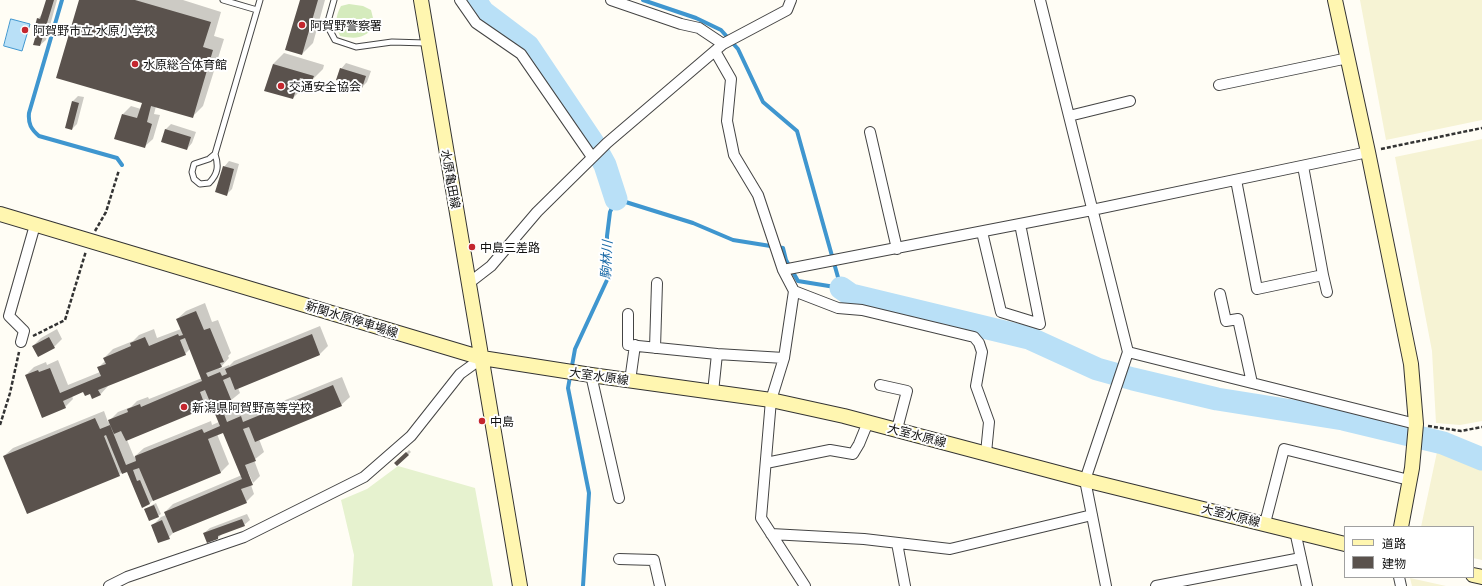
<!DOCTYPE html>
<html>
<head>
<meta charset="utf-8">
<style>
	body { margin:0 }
	#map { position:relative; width:1482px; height:586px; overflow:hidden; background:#fffdf5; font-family:Georgia,"Noto Sans JP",serif }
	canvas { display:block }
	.legend { position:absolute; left:1344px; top:526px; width:130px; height:52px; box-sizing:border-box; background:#fff; border:1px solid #a0a0a0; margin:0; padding:5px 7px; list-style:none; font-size:12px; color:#111 }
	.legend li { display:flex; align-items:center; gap:8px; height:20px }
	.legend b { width:20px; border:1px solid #a0a0a0 }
</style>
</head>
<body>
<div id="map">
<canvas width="1482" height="586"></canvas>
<ul class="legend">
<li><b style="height:5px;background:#fff6b0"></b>道路</li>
<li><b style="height:11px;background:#5a524d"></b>建物</li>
</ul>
</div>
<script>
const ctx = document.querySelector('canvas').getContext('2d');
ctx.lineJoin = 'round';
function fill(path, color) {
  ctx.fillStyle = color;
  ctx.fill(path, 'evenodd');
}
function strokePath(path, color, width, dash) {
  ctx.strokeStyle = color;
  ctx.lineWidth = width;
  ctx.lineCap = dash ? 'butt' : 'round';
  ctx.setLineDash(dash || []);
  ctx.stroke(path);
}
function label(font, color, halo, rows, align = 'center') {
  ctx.font = font + ' Georgia,"Noto Sans JP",serif';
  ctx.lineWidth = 4;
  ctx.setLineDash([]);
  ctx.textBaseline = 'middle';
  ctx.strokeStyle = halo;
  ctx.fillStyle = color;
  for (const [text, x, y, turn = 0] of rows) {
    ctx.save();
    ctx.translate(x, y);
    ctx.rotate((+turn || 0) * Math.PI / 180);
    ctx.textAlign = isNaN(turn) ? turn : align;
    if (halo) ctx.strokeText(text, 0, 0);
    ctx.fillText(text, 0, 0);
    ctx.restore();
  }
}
fill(new Path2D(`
	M 1360,0 L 1482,0 L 1482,120 L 1386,140 Z
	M 1482,139 L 1482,421 L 1460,425 L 1436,423 L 1432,351 L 1395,157 Z
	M 1437,452 L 1482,469 L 1482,560 L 1473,558 L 1473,527 L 1421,527 Z
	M 1410,578 L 1446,586 L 1412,586 Z`), '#f6f3d4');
fill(new Path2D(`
	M 349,4 L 363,6 L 371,10 L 375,26 C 364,39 356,39 340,36 C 335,25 335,17 341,6 Z`), '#d5ebbd');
fill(new Path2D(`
	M 398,466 L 475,488 L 493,586 L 352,586 L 354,555 L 341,500 L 367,489 Z`), '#e6f2cf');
const water = new Path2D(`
	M 11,19 L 30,24 L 22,51 L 4,46 Z`);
fill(water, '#b9e0f7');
strokePath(water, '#3f96cf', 1);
fill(new Path2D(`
	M 47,0 L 57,0 L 46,40 L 40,45 L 38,34 L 38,19 L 42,14 Z
	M 80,0 L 183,0 L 221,12 L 214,36 L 224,39 L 203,106 L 192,117 L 156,106 L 154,114 L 160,115 L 153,139 L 144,147 L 123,114 L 131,106 L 141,109 L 143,103 Z
	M 301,0 L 325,0 L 313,43 L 302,54 Z
	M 284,53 L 324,65 L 323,69 L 312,80 L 306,78 L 304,87 L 293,98 L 273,64 Z
	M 346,63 L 371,71 L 367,82 L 362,87 L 341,69 Z
	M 78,96 L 84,97 L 77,124 L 72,129 L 73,101 Z
	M 171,124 L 196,132 L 192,143 L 187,149 L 165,130 Z
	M 229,161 L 239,164 L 232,189 L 227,194 L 224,167 Z
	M 205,303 L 212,322 L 218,320 L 231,353 L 228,356 L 229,358 L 219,369 L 229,365 L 229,366 L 234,361 L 320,326 L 328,346 L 320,354 L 238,388 L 240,393 L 230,401 L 236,414 L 249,409 L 251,414 L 342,377 L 350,397 L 341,405 L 259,439 L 264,452 L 254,460 L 260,476 L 253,483 L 248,472 L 247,473 L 254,494 L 246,502 L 174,532 L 169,537 L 152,526 L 161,517 L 166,515 L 165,512 L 173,504 L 242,475 L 223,432 L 217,434 L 229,464 L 221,472 L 153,500 L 150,503 L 142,506 L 128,471 L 122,472 L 119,475 L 4,456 L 13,448 L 104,411 L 108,422 L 118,412 L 131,407 L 137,401 L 148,397 L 149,399 L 202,378 L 190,349 L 185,354 L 108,385 L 108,386 L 100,395 L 84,391 L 72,396 L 73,399 L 65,407 L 26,375 L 34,367 L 46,362 L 47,365 L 58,360 L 68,385 L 100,372 L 99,367 L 105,361 L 104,358 L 113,349 L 133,341 L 139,335 L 154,329 L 157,338 L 181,329 L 177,319 L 186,311 ZM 211,402 L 219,422 L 212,425 L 211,421 L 144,448 L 134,457 L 127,440 L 206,407 Z
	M 57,329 L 62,339 L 54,347 L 33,346 L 41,338 Z
	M 409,450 L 411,452 L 397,465 L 396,463 Z
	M 156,503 L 161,514 L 158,516 L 145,509 Z
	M 247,514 L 250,520 L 244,525 L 223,533 L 218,538 L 204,533 L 210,528 Z`), '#0003');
strokePath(new Path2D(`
	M 62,0 L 29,113 C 28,124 31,129 39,136 L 117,158 L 122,165
	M 583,586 L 589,493 L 568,388 L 575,349 L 607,280 L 607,236 L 610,212 L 616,199 L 693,223 L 733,240 L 783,248 L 786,260 L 798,281 L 841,288 L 797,131 L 763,102 L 738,49 L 721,30 L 696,18 L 643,0`), '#3f96cf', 4);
strokePath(new Path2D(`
	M 475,0 L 483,12 L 528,46 L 593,143 L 605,165 L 616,199
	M 841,288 L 851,295 L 1029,338 L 1097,369 L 1133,379 L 1217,399 L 1343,419 L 1443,443 L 1482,459`), '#b9e0f7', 23);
fill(new Path2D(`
	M 46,0 L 54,0 L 40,46 L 33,45 L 36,35 L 33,34 L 37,18 L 40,19 Z
	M 79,0 L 135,0 L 211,22 L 203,47 L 213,50 L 193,118 L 151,106 L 147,122 L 152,124 L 145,148 L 114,139 L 122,114 L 137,118 L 142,103 L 56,78 Z
	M 300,0 L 318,0 L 302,55 L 285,50 Z
	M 273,64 L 314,76 L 312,81 L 300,78 L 293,99 L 264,91 Z
	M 340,68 L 366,76 L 362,88 L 336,80 Z
	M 72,101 L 79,103 L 72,130 L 65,128 Z
	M 165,129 L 191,137 L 187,150 L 161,142 Z
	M 223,166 L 234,169 L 227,196 L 215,192 Z
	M 196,311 L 204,330 L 210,328 L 224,362 L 220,363 L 222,367 L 206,373 L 208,377 L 220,372 L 222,376 L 227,374 L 225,369 L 312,334 L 320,355 L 235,390 L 230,377 L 223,380 L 232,402 L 221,406 L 227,422 L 241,416 L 243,422 L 333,385 L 342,406 L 255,442 L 249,427 L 243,429 L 256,461 L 245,465 L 253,485 L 241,489 L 247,503 L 173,533 L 164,512 L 242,479 L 223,433 L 208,439 L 221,473 L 153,501 L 139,468 L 133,470 L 137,481 L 140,480 L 150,504 L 142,508 L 127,472 L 122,474 L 106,435 L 104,436 L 120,476 L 27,514 L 3,456 L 95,418 L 100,429 L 110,425 L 126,465 L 136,461 L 135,456 L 202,429 L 204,433 L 220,426 L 205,390 L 200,392 L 206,408 L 126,441 L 121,431 L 114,434 L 108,420 L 128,412 L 127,409 L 140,404 L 141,407 L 202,381 L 185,338 L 180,340 L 186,355 L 98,390 L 101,395 L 92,399 L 90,394 L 85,396 L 83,392 L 63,401 L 66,408 L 42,418 L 25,375 L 38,370 L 39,372 L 50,368 L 60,393 L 101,376 L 97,367 L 106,364 L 103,358 L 131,346 L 130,343 L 145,337 L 149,346 L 178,334 L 179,336 L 183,335 L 176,319 Z
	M 49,337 L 55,348 L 38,357 L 32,346 Z
	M 406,452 L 409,455 L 397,466 L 394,463 Z
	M 154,505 L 159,517 L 149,521 L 144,509 Z
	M 242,519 L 245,526 L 218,536 L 218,539 L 207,543 L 203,533 Z
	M 162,520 L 170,539 L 158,543 L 151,525 Z`), '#5a524d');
const lane = new Path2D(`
	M 223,0 L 257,10
	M 334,0 L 327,25 L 335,40 L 356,47 L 392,42 L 426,43
	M 215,154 L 209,159 L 194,164 L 192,172 L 194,179 L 200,184 L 209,183 C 218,174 219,166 215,154 L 260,0`);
const street = new Path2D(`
	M 460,0 L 476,23 L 521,54 L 592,157
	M 611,0 L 681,24 L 699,28 L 723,44
	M 1040,0 L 1128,352 L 1085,480 L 1106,586
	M 715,51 L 731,79 L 727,121 L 734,155 L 758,195 L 783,270 L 794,291 L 784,358 L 771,400 L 761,518 L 805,586
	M 1219,85 L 1348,58
	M 1069,116 L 1130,101
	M 870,132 L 897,249
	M 1303,166 L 1323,275 L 1327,292
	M 1236,180 L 1257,289 L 1323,275
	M 982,232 L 1001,312 L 1040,324 L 1020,224
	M 783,270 L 1092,210 L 1368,152
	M 469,283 L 491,266 L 537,212 L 607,143 L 723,44 L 787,10 L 791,0
	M 794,291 L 838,308 L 862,310 L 974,337 L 979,343 L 982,352 L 976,386 L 989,422 L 986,453
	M 1220,294 L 1226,321 L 1238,319 L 1252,383
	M 628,314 L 628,345 L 717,354 L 784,358
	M 21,342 L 24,331 L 9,316 L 35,225
	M 655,348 L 657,283
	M 1128,352 L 1416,424
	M 591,375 L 619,498
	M 630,381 L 635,345
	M 880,385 L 907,391 L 897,429
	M 713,392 L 717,354
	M 766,463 L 830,450 L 853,454 L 859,444 L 868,422
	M 1265,523 L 1284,449 L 1409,480
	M 1295,531 L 1307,586
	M 771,534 L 864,539 L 950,549 L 1092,515
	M 897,543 L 905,586
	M 619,559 L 654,560 L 660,586
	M 1399,577 L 1401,586
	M 109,586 L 127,577 L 244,537 L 364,477 L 411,436 L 460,374 L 482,358
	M 1156,586 L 1301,558`);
const secondary = new Path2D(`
	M 421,0 L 520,586
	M 1335,0 L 1368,152 L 1411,364 L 1416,424 L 1412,468 L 1401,527
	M 0,214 L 482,358 L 591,375 L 771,400 L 844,416 L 1085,480 L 1345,544
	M 1473,575 L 1482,577`);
strokePath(lane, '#444', 7);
strokePath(street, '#444', 12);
strokePath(secondary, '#333', 16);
strokePath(new Path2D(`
	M 1381,149 L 1482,128
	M 95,231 L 106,212 L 119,170
	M 33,336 L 65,320 L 86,251
	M 0,425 L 10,393 L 19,352
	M 1428,426 L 1461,431 L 1482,427`), '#333', 2.5, [4, 2]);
strokePath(lane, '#fff', 5);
strokePath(street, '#fff', 10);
strokePath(secondary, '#fff6b0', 14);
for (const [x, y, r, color] of [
	[302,25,4,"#c4262e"],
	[25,30,4,"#c4262e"],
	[135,64,4,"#c4262e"],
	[281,86,4,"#c4262e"],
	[472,247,4,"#c4262e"],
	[184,407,4,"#c4262e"],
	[482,421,4,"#c4262e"]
]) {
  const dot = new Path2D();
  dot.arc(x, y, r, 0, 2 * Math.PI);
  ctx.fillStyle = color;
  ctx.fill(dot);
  strokePath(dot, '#fff', 1.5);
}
label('12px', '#111', '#fff', [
	["阿賀野警察署",310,25],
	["阿賀野市立 水原小学校",33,30],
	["水原総合体育館",143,64],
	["交通安全協会",289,86],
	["中島三差路",480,247],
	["新潟県阿賀野高等学校",192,407],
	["中島",490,421]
], 'left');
label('12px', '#111', '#fff', [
	["水原亀田線",451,179,80],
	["新関水原停車場線",352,319,17],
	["大室水原線",599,376,8],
	["大室水原線",917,435,15],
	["大室水原線",1231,515,14]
]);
label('italic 13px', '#1768a6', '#fff', [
	["駒林川",606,260,-87]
]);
</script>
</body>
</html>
